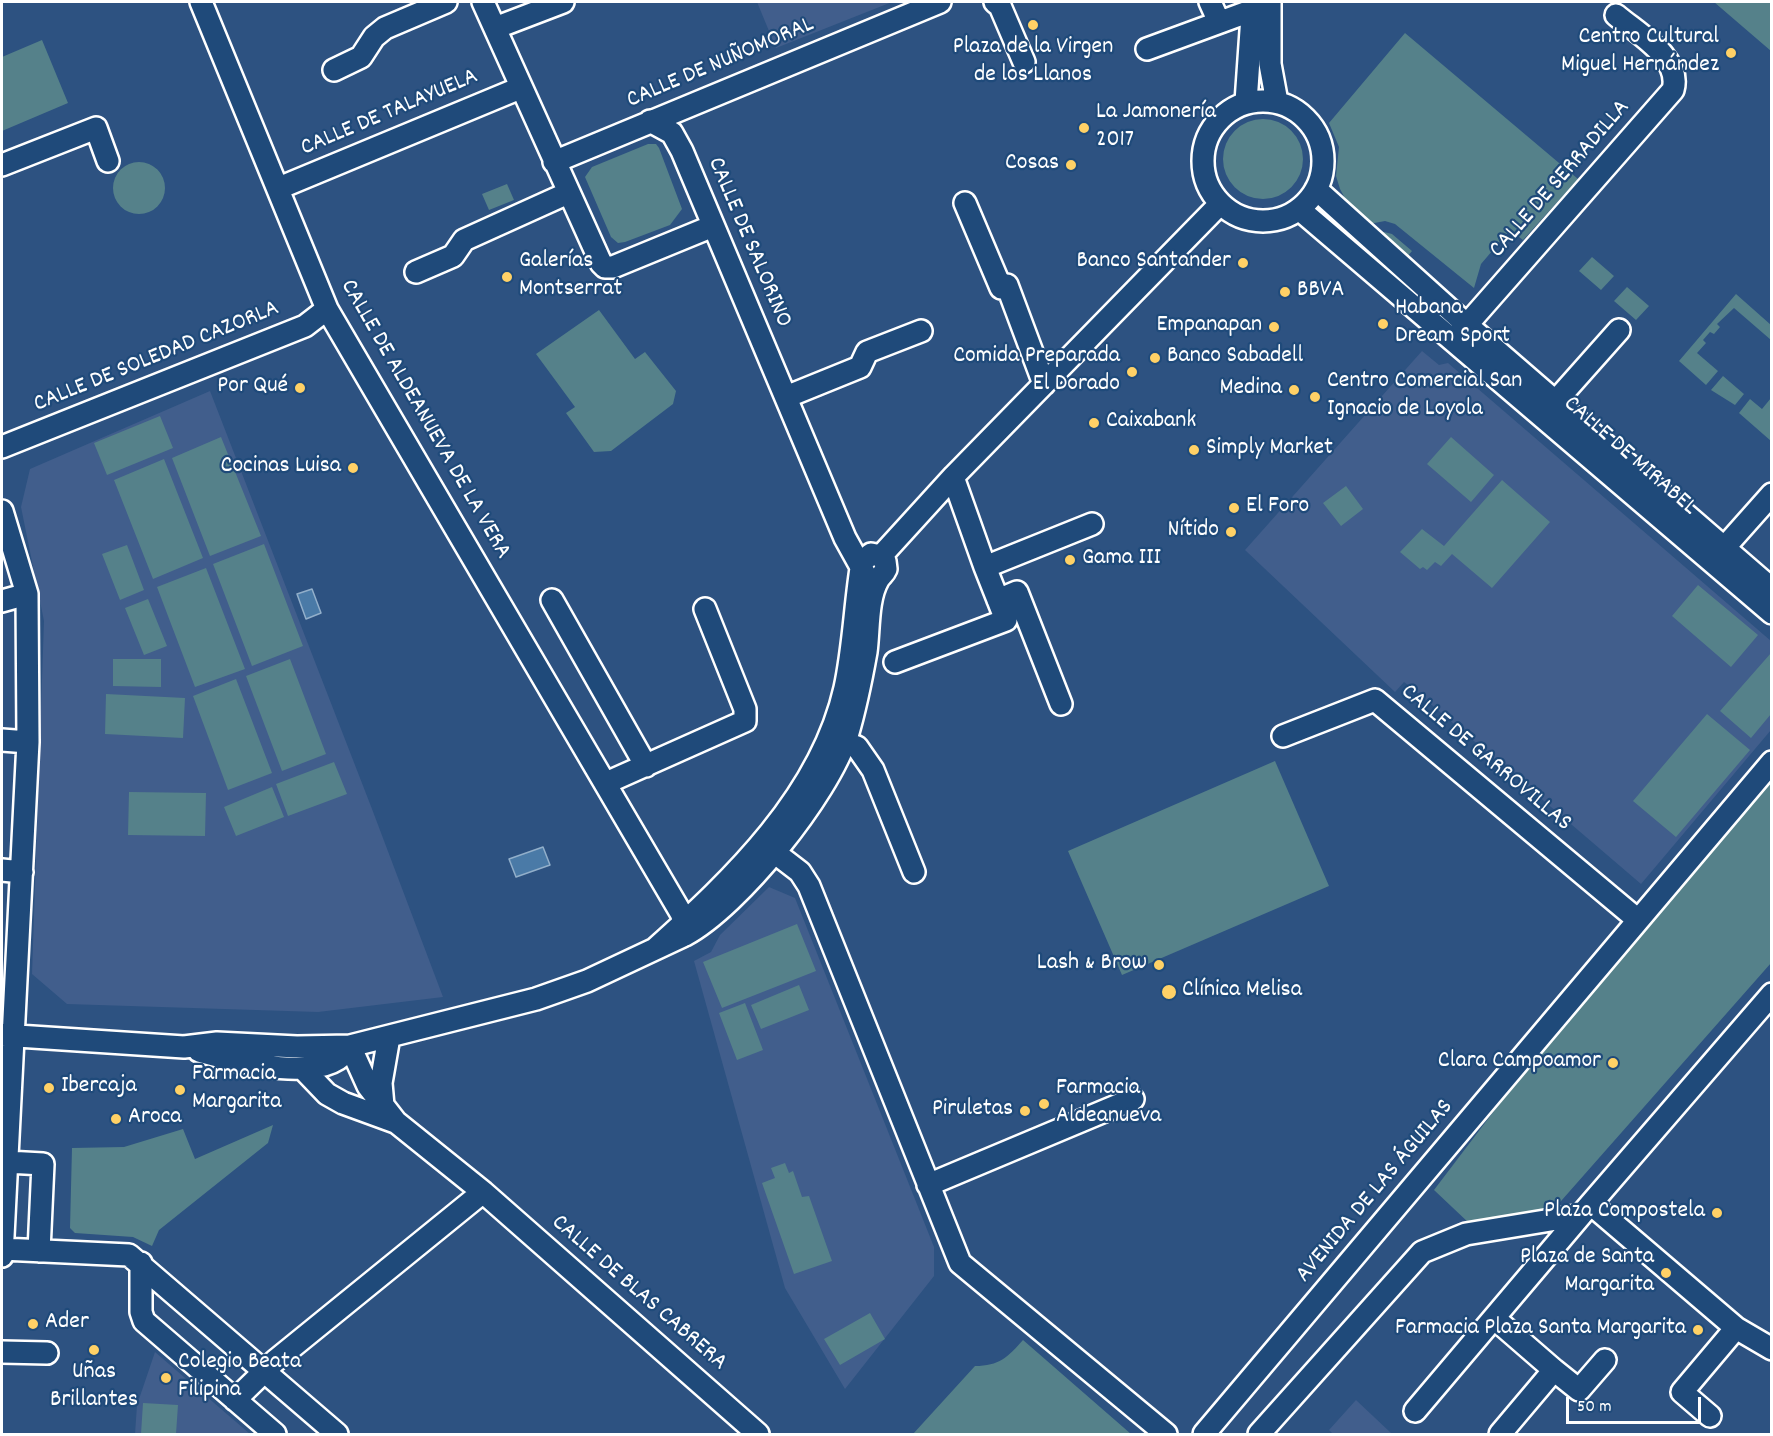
<!DOCTYPE html>
<html>
<head>
<meta charset="utf-8">
<style>
	body { margin:0 }
	#map { position:relative; width:1773px; height:1436px; overflow:hidden; background:#2d5281; font-family:Dekko,sans-serif }
	canvas { display:block }
	.frame { position:absolute; inset:0; border:3px solid #fff; pointer-events:none }
	.scale { position:absolute; left:1566px; top:1397px; width:135px; height:27px; box-sizing:border-box; border:3px solid #fff; border-top:0; padding-left:8px; font-size:18px; line-height:21px; white-space:nowrap; color:#fff; -webkit-text-stroke:4px #1f4a7a; paint-order:stroke }
</style>
</head>
<body>
<div id="map">
<canvas width="1773" height="1436"></canvas>
<div class="frame"></div>
<div class="scale">50 m</div>
</div>
<script>
const ctx = document.querySelector('canvas').getContext('2d');
ctx.lineJoin = 'round';
function fill(path, color) {
  ctx.fillStyle = color;
  ctx.fill(path, 'evenodd');
}
function strokePath(path, color, width, dash) {
  ctx.strokeStyle = color;
  ctx.lineWidth = width;
  ctx.lineCap = dash ? 'butt' : 'round';
  ctx.setLineDash(dash || []);
  ctx.stroke(path);
}
function label(font, color, halo, rows, align = 'center') {
  ctx.font = font + ' Dekko,sans-serif';
  ctx.lineWidth = 4.5;
  ctx.setLineDash([]);
  ctx.textBaseline = 'middle';
  ctx.strokeStyle = halo;
  ctx.fillStyle = color;
  for (const [text, x, y, turn = 0] of rows) {
    ctx.save();
    ctx.translate(x, y);
    ctx.rotate((+turn || 0) * Math.PI / 180);
    ctx.textAlign = isNaN(turn) ? turn : align;
    if (halo) ctx.strokeText(text, 0, 0);
    ctx.fillText(text, 0, 0);
    ctx.restore();
  }
}
fill(new Path2D(`
	M 757,2 L 892,2 L 776,48 Z
	M 1422,351 L 1439,365 L 1448,363 L 1771,641 L 1771,730 L 1641,884 L 1412,688 L 1404,682 L 1395,692 L 1245,550 Z
	M 210,391 L 372,809 L 443,997 L 318,1012 L 67,1004 L 32,974 L 44,621 L 21,507 L 30,469 Z
	M 769,887 L 795,898 L 934,1247 L 934,1276 L 845,1389 L 785,1288 L 694,961 L 711,952 L 720,935 Z
	M 155,1352 L 250,1434 L 135,1434 L 137,1405 Z
	M 1356,1400 L 1391,1433 L 1393,1434 L 1333,1434 L 1329,1430 Z`), '#415e8c');
fill(new Path2D(`
	M 1714,2 L 1771,2 L 1771,51 Z
	M 1405,33 L 1578,179 L 1523,240 L 1510,230 L 1481,264 L 1474,288 L 1395,224 L 1385,221 L 1369,224 L 1347,202 L 1340,189 L 1336,176 L 1339,147 L 1329,123 Z
	M 42,40 L 68,103 L 2,131 L 2,57 Z
	M1223 159a40 40 0 1 1 80 0a40 40 0 1 1-80 0Z
	M 648,144 L 656,144 L 659,148 L 682,209 L 670,225 L 625,242 L 618,243 L 611,237 L 585,177 L 592,167 Z
	M113 188a26 26 0 1 1 52 0a26 26 0 1 1-52 0Z
	M 507,184 L 514,200 L 489,210 L 482,194 Z
	M 1384,232 L 1392,234 L 1412,251 L 1406,258 L 1378,234 Z
	M 1592,257 L 1614,276 L 1601,290 L 1579,271 Z
	M 1627,287 L 1649,306 L 1636,320 L 1614,301 Z
	M 1736,294 L 1771,325 L 1771,340 L 1734,308 L 1717,324 L 1720,327 L 1714,334 L 1710,332 L 1703,340 L 1706,343 L 1697,353 L 1718,371 L 1706,385 L 1679,361 Z
	M 599,310 L 635,359 L 645,352 L 676,391 L 673,404 L 611,451 L 594,452 L 566,413 L 575,407 L 536,354 Z
	M 1723,376 L 1744,394 L 1735,405 L 1711,390 Z
	M 1771,398 L 1771,441 L 1739,413 L 1750,399 L 1762,409 Z
	M 160,416 L 173,448 L 107,475 L 94,443 Z
	M 221,437 L 261,536 L 210,556 L 172,458 Z
	M 1451,437 L 1494,475 L 1471,502 L 1427,464 Z
	M 164,459 L 203,558 L 153,579 L 114,480 Z
	M 1502,480 L 1550,522 L 1492,588 L 1452,554 L 1441,566 L 1435,562 L 1427,570 L 1423,567 L 1420,569 L 1400,552 L 1422,529 L 1444,546 Z
	M 1346,486 L 1363,509 L 1341,526 L 1323,503 Z
	M 264,544 L 303,646 L 252,666 L 213,564 Z
	M 127,545 L 144,590 L 120,600 L 102,554 Z
	M 206,568 L 245,669 L 195,687 L 157,587 Z
	M 1698,585 L 1758,635 L 1731,667 L 1672,616 Z
	M 148,599 L 167,646 L 144,655 L 125,608 Z
	M 1771,653 L 1771,714 L 1751,738 L 1720,711 Z
	M 113,659 L 161,659 L 161,687 L 113,686 Z
	M 290,659 L 326,754 L 282,771 L 246,676 Z
	M 236,679 L 272,773 L 228,790 L 193,696 Z
	M 106,694 L 185,698 L 183,738 L 105,734 Z
	M 1707,714 L 1750,750 L 1676,837 L 1633,801 Z
	M 1275,761 L 1329,886 L 1122,975 L 1068,851 Z
	M 334,762 L 347,794 L 288,816 L 276,784 Z
	M 1771,780 L 1771,963 L 1554,1209 L 1470,1224 L 1434,1190 L 1513,1086 Z
	M 272,787 L 284,817 L 236,836 L 224,807 Z
	M 129,792 L 206,793 L 205,836 L 128,835 Z
	M 797,924 L 816,971 L 722,1008 L 703,962 Z
	M 799,985 L 809,1010 L 761,1029 L 751,1005 Z
	M 745,1003 L 763,1050 L 737,1060 L 719,1013 Z
	M 273,1125 L 268,1143 L 159,1230 L 152,1246 L 133,1237 L 75,1233 L 70,1228 L 72,1148 L 124,1147 L 183,1129 L 195,1159 Z
	M 785,1163 L 789,1173 L 793,1171 L 802,1197 L 809,1196 L 832,1261 L 794,1274 L 762,1183 L 775,1178 L 771,1168 Z
	M 870,1313 L 885,1339 L 840,1365 L 824,1339 Z
	M 1023,1340 L 1131,1434 L 913,1434 L 975,1366 C 999,1366 1008,1357 1023,1340 Z
	M 143,1403 L 178,1405 L 176,1434 L 141,1434 Z`), '#55818a');
const water = new Path2D(`
	M 312,589 L 321,613 L 306,619 L 297,594 Z
	M 543,847 L 550,865 L 516,877 L 509,859 Z`);
fill(water, '#4a7aa7');
strokePath(water, '#92afca', 1.5);
const minor = new Path2D(`
	M 201,2 L 327,309 L 681,913 L 686,926 L 685,935
	M 483,2 L 601,263 L 605,267 L 613,267 L 713,226
	M 995,2 L 1000,6 L 1024,62
	M 1210,2 L 1219,22
	M 1270,2 L 1270,64 L 1277,102
	M 495,28 L 563,2
	M 1147,49 L 1253,10 L 1265,2
	M 334,70 L 361,57 L 374,37 L 385,28 L 446,2
	M1203 161a60 60 0 1 1 120 0a60 60 0 1 1-120 0Z
	M 1246,102 L 1253,2
	M 650,121 L 672,133 L 682,151 L 845,538 L 866,576
	M 554,162 L 940,2
	M 2,165 L 96,128 L 108,161
	M 279,188 L 520,88
	M 1316,189 L 1467,325 L 1772,589
	M 965,203 L 1001,288 L 1007,285 L 1044,384
	M 1299,209 L 1772,613
	M 416,272 L 453,256 L 464,240 L 568,193
	M 1457,336 L 1673,90 C 1682,58 1638,34 1616,15
	M 786,397 L 860,367 L 867,352 L 921,331
	M 1555,402 L 1619,330
	M 2,447 L 305,326 L 327,309
	M 953,477 L 985,567
	M 2,511 L 27,594 L 28,742 L 2,1256
	M 1724,548 L 1772,494
	M 881,556 L 953,477 L 1220,204
	M 552,600 L 646,766
	M 998,600 L 1017,592 L 1061,704
	M 2,601 L 27,594
	M 895,662 L 1006,620 L 985,567 L 1092,524
	M 1283,736 L 1375,700 L 1638,920
	M 2,740 L 28,742
	M 844,742 L 857,747 L 873,770 L 914,872
	M 606,783 L 745,721 L 745,709 L 705,609
	M 771,839 L 774,852 L 800,872 L 809,886 L 960,1263 L 1166,1434
	M 2,870 L 22,872
	M 2,1035 L 184,1047 L 217,1043 L 297,1047 L 350,1046 L 536,999 L 587,981 L 685,935 C 739,906 828,795 847,736 C 855,709 861,680 866,652 C 869,630 867,599 878,580 C 880,576 884,574 886,569 L 885,561 L 881,556 L 871,554 L 862,562 C 855,604 854,647 845,688 C 821,795 733,879 655,949
	M 350,1046 L 368,1086 L 396,1122 L 483,1192 L 758,1434
	M 199,1051 C 235,1061 328,1087 350,1046
	M 304,1070 L 327,1094 L 343,1103 L 395,1122
	M 383,1106 L 381,1083 L 389,1037
	M 7,1162 L 43,1164 L 39,1251
	M 928,1185 L 1133,1099
	M 1592,1205 L 1736,1328 L 1772,1349
	M 2,1249 L 129,1255 L 337,1434
	M 141,1263 L 141,1312 L 144,1321 L 275,1434
	M 1494,1318 L 1554,1370 L 1500,1434
	M 2,1352 L 47,1353
	M 1554,1370 L 1579,1390 L 1605,1360
	M 235,1400 L 275,1361 L 483,1192
	M 1415,1411 L 1581,1215
	M 1710,1416 L 1682,1392 L 1736,1328
	M 1204,1434 L 1772,762
	M 1259,1434 L 1422,1252 L 1466,1234 L 1581,1215 L 1772,994`);
strokePath(minor, '#fff', 26);
strokePath(minor, '#1f4a7a', 21);
for (const [x, y, r, color] of [
	[1033,25,6,"#ffd166"],
	[1731,53,6,"#ffd166"],
	[1084,128,6,"#ffd166"],
	[1071,165,6,"#ffd166"],
	[1243,263,6,"#ffd166"],
	[507,277,6,"#ffd166"],
	[1285,292,6,"#ffd166"],
	[1383,324,6,"#ffd166"],
	[1274,327,6,"#ffd166"],
	[1155,358,6,"#ffd166"],
	[1132,372,6,"#ffd166"],
	[300,388,6,"#ffd166"],
	[1294,390,6,"#ffd166"],
	[1315,397,6,"#ffd166"],
	[1094,423,6,"#ffd166"],
	[1194,450,6,"#ffd166"],
	[353,468,6,"#ffd166"],
	[1234,508,6,"#ffd166"],
	[1231,532,6,"#ffd166"],
	[1070,560,6,"#ffd166"],
	[1159,965,6,"#ffd166"],
	[1169,992,8,"#ffd166"],
	[1613,1063,6,"#ffd166"],
	[49,1088,6,"#ffd166"],
	[180,1090,6,"#ffd166"],
	[1044,1104,6,"#ffd166"],
	[1025,1111,6,"#ffd166"],
	[116,1119,6,"#ffd166"],
	[1717,1213,6,"#ffd166"],
	[1666,1273,6,"#ffd166"],
	[33,1324,6,"#ffd166"],
	[1698,1330,6,"#ffd166"],
	[94,1350,6,"#ffd166"],
	[166,1378,6,"#ffd166"]
]) {
  const dot = new Path2D();
  dot.arc(x, y, r, 0, 2 * Math.PI);
  ctx.fillStyle = color;
  ctx.fill(dot);
  strokePath(dot, '#1f4a7a', 2);
}
label('24px', '#fff', '#1f4a7a', [
	["Centro Cultural",1719,39,"right"],
	["Miguel Hernández",1719,67,"right"],
	["Plaza de la Virgen",1033,49,"center"],
	["de los Llanos",1033,77,"center"],
	["La Jamonería",1096,114],
	["2017",1096,142],
	["Cosas",1059,165,"right"],
	["Galerías",519,263],
	["Montserrat",519,291],
	["Banco Santander",1231,263,"right"],
	["BBVA",1297,292],
	["Habana",1395,310],
	["Dream Sport",1395,338],
	["Empanapan",1262,327,"right"],
	["Comida Preparada",1120,358,"right"],
	["El Dorado",1120,386,"right"],
	["Banco Sabadell",1167,358],
	["Centro Comercial San",1327,383],
	["Ignacio de Loyola",1327,411],
	["Por Qué",288,388,"right"],
	["Medina",1282,390,"right"],
	["Caixabank",1106,423],
	["Simply Market",1206,450],
	["Cocinas Luisa",341,468,"right"],
	["El Foro",1246,508],
	["Nítido",1219,532,"right"],
	["Gama III",1082,560],
	["Lash & Brow",1147,965,"right"],
	["Clínica Melisa",1182,992],
	["Clara Campoamor",1601,1063,"right"],
	["Farmacia",192,1076],
	["Margarita",192,1104],
	["Ibercaja",61,1088],
	["Farmacia",1056,1090],
	["Aldeanueva",1056,1118],
	["Piruletas",1013,1111,"right"],
	["Aroca",128,1119],
	["Plaza Compostela",1705,1213,"right"],
	["Plaza de Santa",1654,1259,"right"],
	["Margarita",1654,1287,"right"],
	["Ader",45,1324],
	["Farmacia Plaza Santa Margarita",1686,1330,"right"],
	["Colegio Beata",178,1364],
	["Filipina",178,1392],
	["Uñas",94,1374,"center"],
	["Brillantes",94,1402,"center"]
], 'left');
label('24px', '#fff', '#1f4a7a', [
	["CALLE DE NUÑOMORAL",721,64,-23],
	["CALLE DE TALAYUELA",390,114,-23],
	["CALLE DE SERRADILLA",1561,180,-49],
	["CALLE DE SALORINO",748,243,67],
	["CALLE DE SOLEDAD CAZORLA",157,358,-22],
	["CALLE DE ALDEANUEVA DE LA VERA",424,420,60],
	["CALLE DE MIRABEL",1629,457,41],
	["CALLE DE GARROVILLAS",1485,759,40],
	["AVENIDA DE LAS ÁGUILAS",1376,1192,-50],
	["CALLE DE BLAS CABRERA",638,1294,41]
]);
</script>
</body>
</html>
